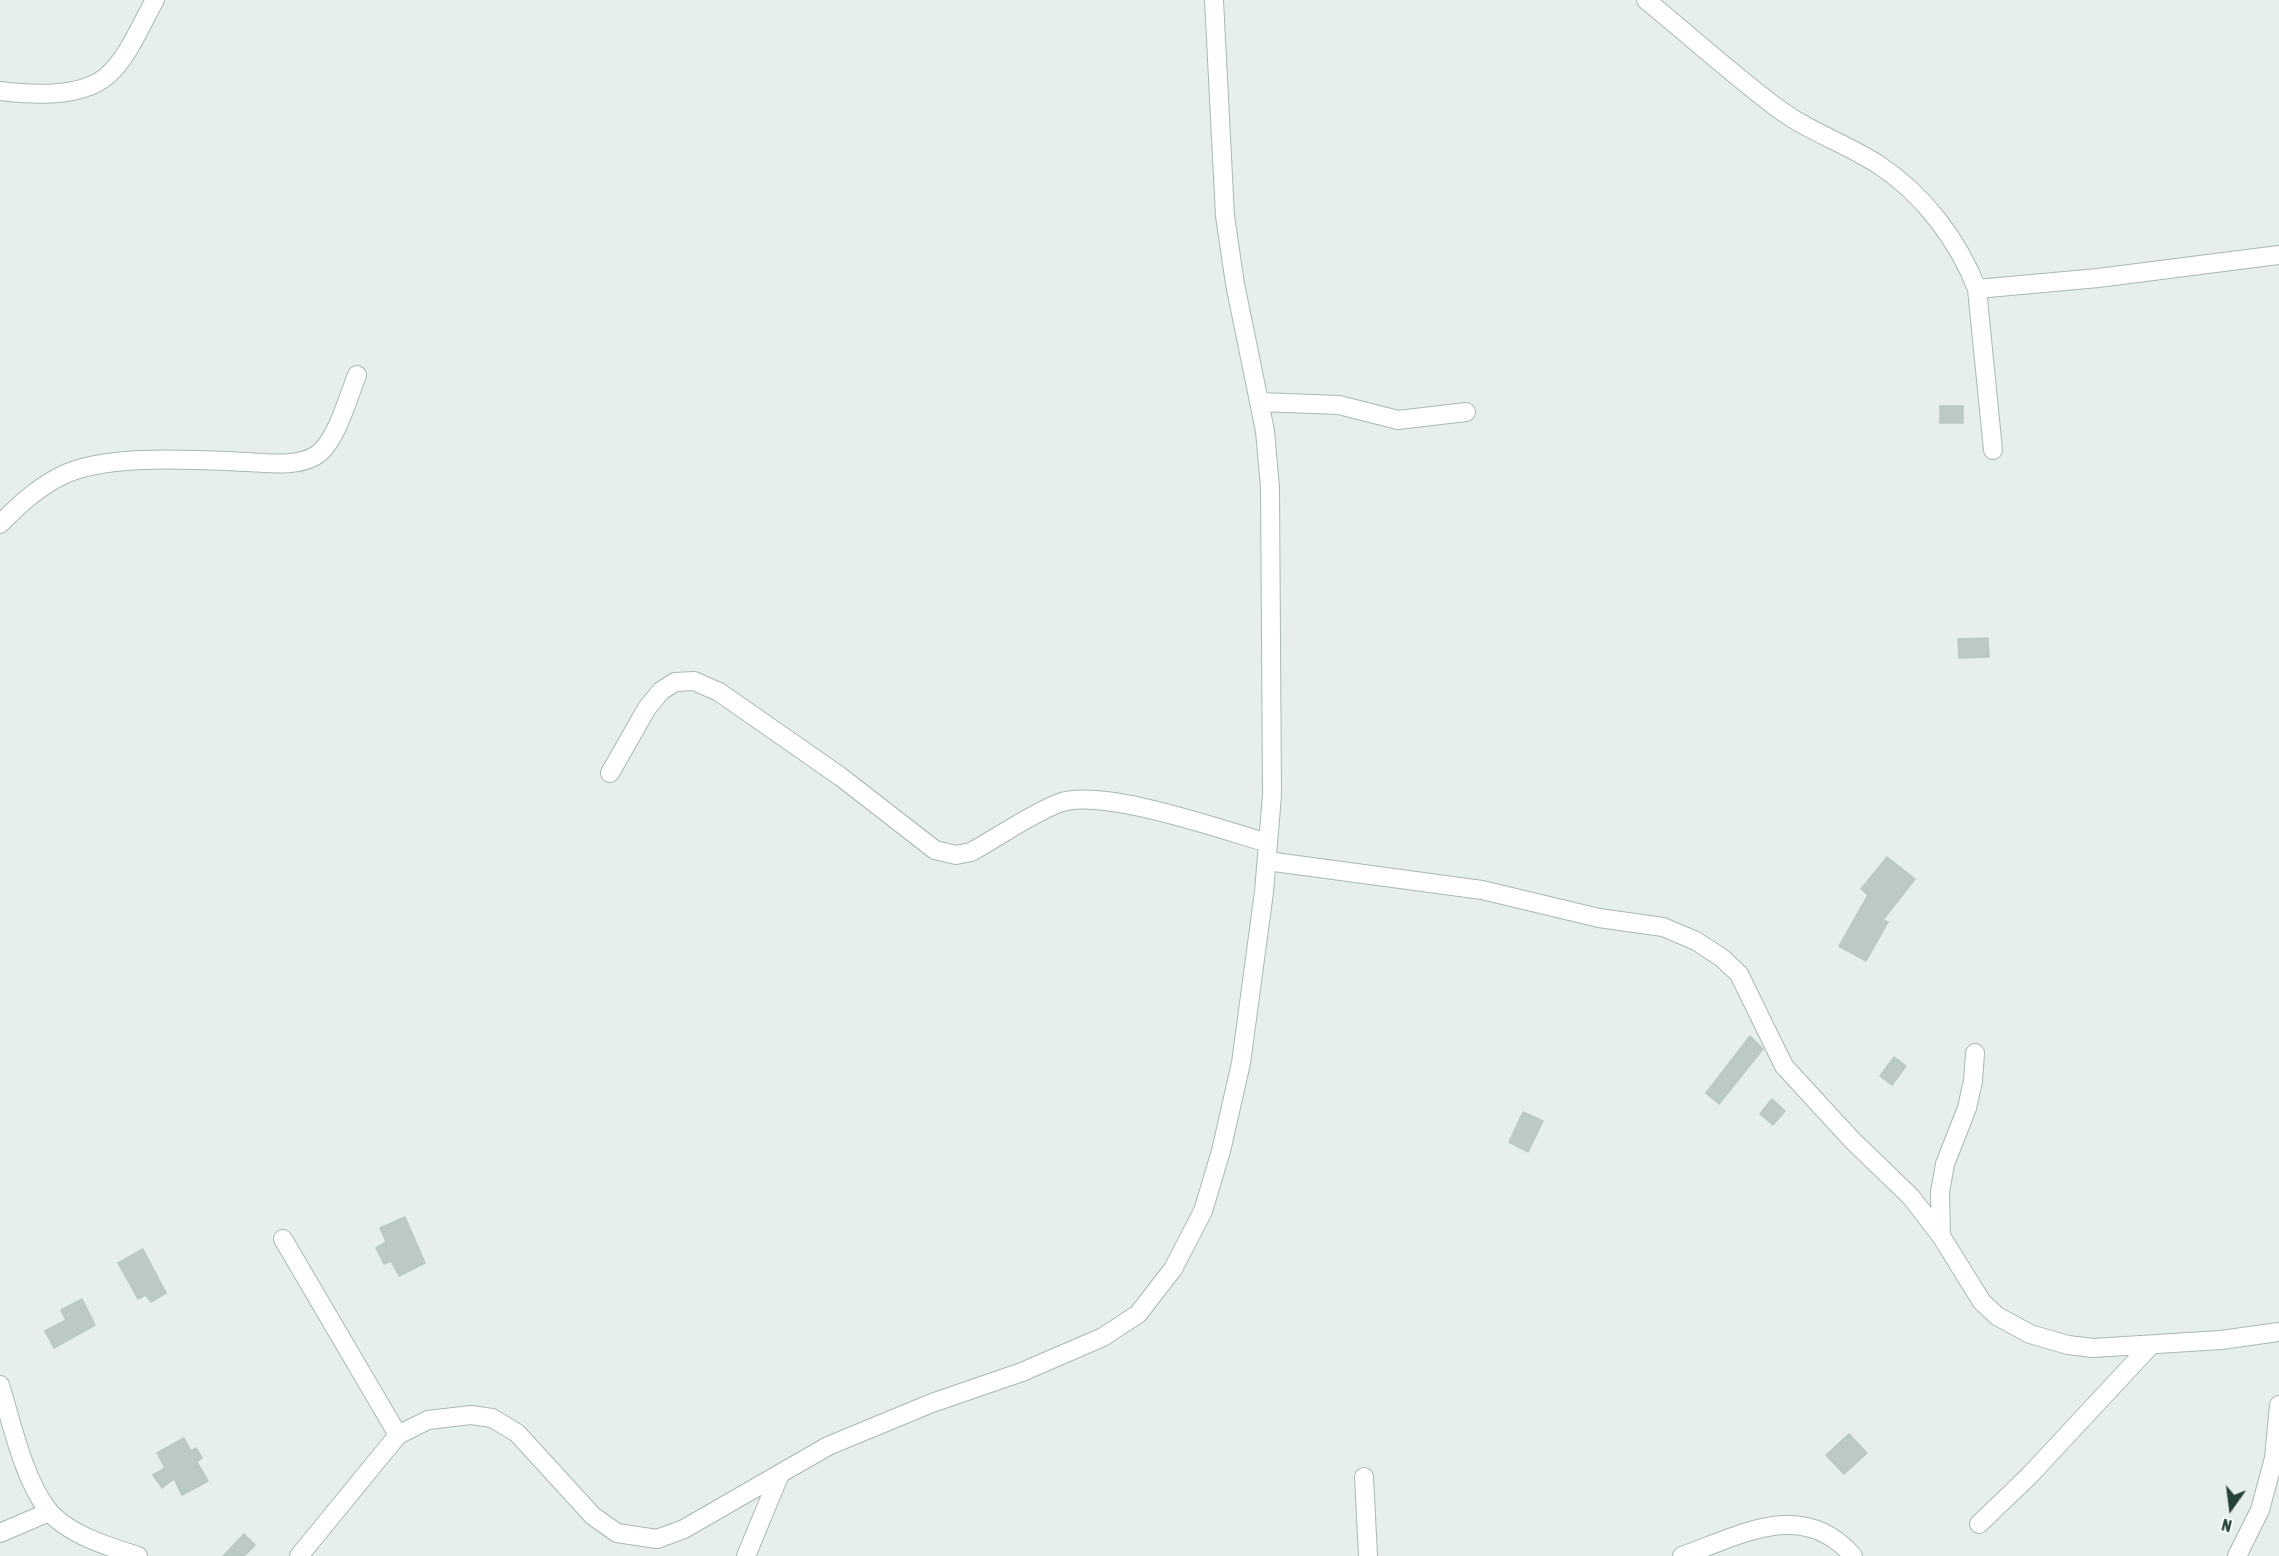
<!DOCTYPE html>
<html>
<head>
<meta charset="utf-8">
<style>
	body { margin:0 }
	#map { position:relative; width:2279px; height:1556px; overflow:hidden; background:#e6efeb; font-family:"Asap Condensed",sans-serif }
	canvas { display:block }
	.north { position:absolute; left:2201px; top:1478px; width:60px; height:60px; -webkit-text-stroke:4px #f7fbf9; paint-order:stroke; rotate:194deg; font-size:16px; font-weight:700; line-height:24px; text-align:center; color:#24423a }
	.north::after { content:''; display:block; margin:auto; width:21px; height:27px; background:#24423a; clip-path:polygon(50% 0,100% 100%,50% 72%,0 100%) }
</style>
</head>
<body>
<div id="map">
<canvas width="2279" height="1556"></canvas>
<div class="north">N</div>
</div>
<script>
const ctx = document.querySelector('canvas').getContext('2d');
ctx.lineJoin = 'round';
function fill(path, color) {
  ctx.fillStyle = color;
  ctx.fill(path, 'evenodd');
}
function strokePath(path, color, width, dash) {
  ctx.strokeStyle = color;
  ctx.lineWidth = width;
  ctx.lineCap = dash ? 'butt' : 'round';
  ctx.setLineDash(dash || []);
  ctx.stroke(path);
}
const building = new Path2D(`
	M 1940,406 L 1963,406 L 1963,423 L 1940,423 Z
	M 1988,638 L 1989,657 L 1959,658 L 1958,639 Z
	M 1887,857 L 1915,879 L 1883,920 L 1888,922 L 1866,961 L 1839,946 L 1868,895 L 1861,889 Z
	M 1750,1036 L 1763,1049 L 1719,1104 L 1706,1093 Z
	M 1894,1057 L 1906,1066 L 1892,1085 L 1880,1076 Z
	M 1772,1099 L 1785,1111 L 1773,1125 L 1760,1114 Z
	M 1523,1112 L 1543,1121 L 1528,1152 L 1509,1142 Z
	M 405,1217 L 425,1263 L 399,1276 L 391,1261 L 384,1264 L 376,1248 L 386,1242 L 380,1228 Z
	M 143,1249 L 166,1293 L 151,1302 L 146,1295 L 138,1299 L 118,1263 Z
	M 82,1299 L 95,1325 L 54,1348 L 45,1331 L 66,1320 L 61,1310 Z
	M 1849,1434 L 1867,1453 L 1844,1474 L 1826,1455 Z
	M 184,1438 L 191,1451 L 196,1448 L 202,1458 L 197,1462 L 208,1481 L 182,1495 L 174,1479 L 162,1488 L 153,1475 L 165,1468 L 157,1453 Z
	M 244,1534 L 255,1545 L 244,1556 L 223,1556 Z`);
fill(building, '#bbcac4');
strokePath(building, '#b8c9c2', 1.5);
const minor = new Path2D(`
	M 1646,0 C 1689,35 1731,73 1776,107 C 1807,131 1847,144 1879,165 C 1923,194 1958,240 1977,289 L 1993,450
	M 0,91 C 31,95 83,98 108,75 C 129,56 141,24 155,0
	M 1977,289 L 2098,278 L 2279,255
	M 1260,402 L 1339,405 L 1398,420 L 1466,412
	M 0,524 C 19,505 37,488 61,476 C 105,453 198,460 247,462 C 269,463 296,467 315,456 C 336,444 348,397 357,375
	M 610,773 L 647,708 L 661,691 L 675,682 L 694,681 L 719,692 L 841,777 L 935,850 L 956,855 L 971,852 C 1000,836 1029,815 1059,803 C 1101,787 1223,830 1268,843
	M 1267,861 L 1482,890 L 1599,918 L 1663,927 L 1696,941 L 1722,958 L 1739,974 L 1784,1066 L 1852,1140 L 1911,1197 L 1941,1236 L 1982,1302 L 1997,1316 L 2030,1334 L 2068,1345 L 2093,1348 L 2221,1340 L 2279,1332
	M 1941,1236 L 1940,1192 L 1945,1164 L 1967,1108 L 1973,1081 L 1975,1053
	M 283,1239 L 398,1435
	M 0,1385 C 12,1423 23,1478 48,1510 C 67,1534 109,1547 138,1556
	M 1364,1477 L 1368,1556
	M 1979,1524 L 2029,1476 L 2151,1345
	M 0,1533 L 49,1512
	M 299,1556 L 398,1435 L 428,1420 L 471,1415 L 492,1418 L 517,1433 L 593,1516 L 617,1533 L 657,1539 L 684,1529 L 828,1446 L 932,1403 L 1022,1372 L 1103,1337 L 1138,1314 L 1173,1269 L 1203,1211 L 1221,1151 L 1241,1063 L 1264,892 L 1272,795 L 1270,488 L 1265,431 L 1235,284 L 1225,216 L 1214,0
	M 746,1556 L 780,1474
	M 1682,1556 C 1741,1535 1803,1498 1853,1556
	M 2237,1556 L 2260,1510 L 2274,1458 L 2279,1405`);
strokePath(minor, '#a8b8b2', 20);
strokePath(minor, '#fff', 18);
</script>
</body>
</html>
